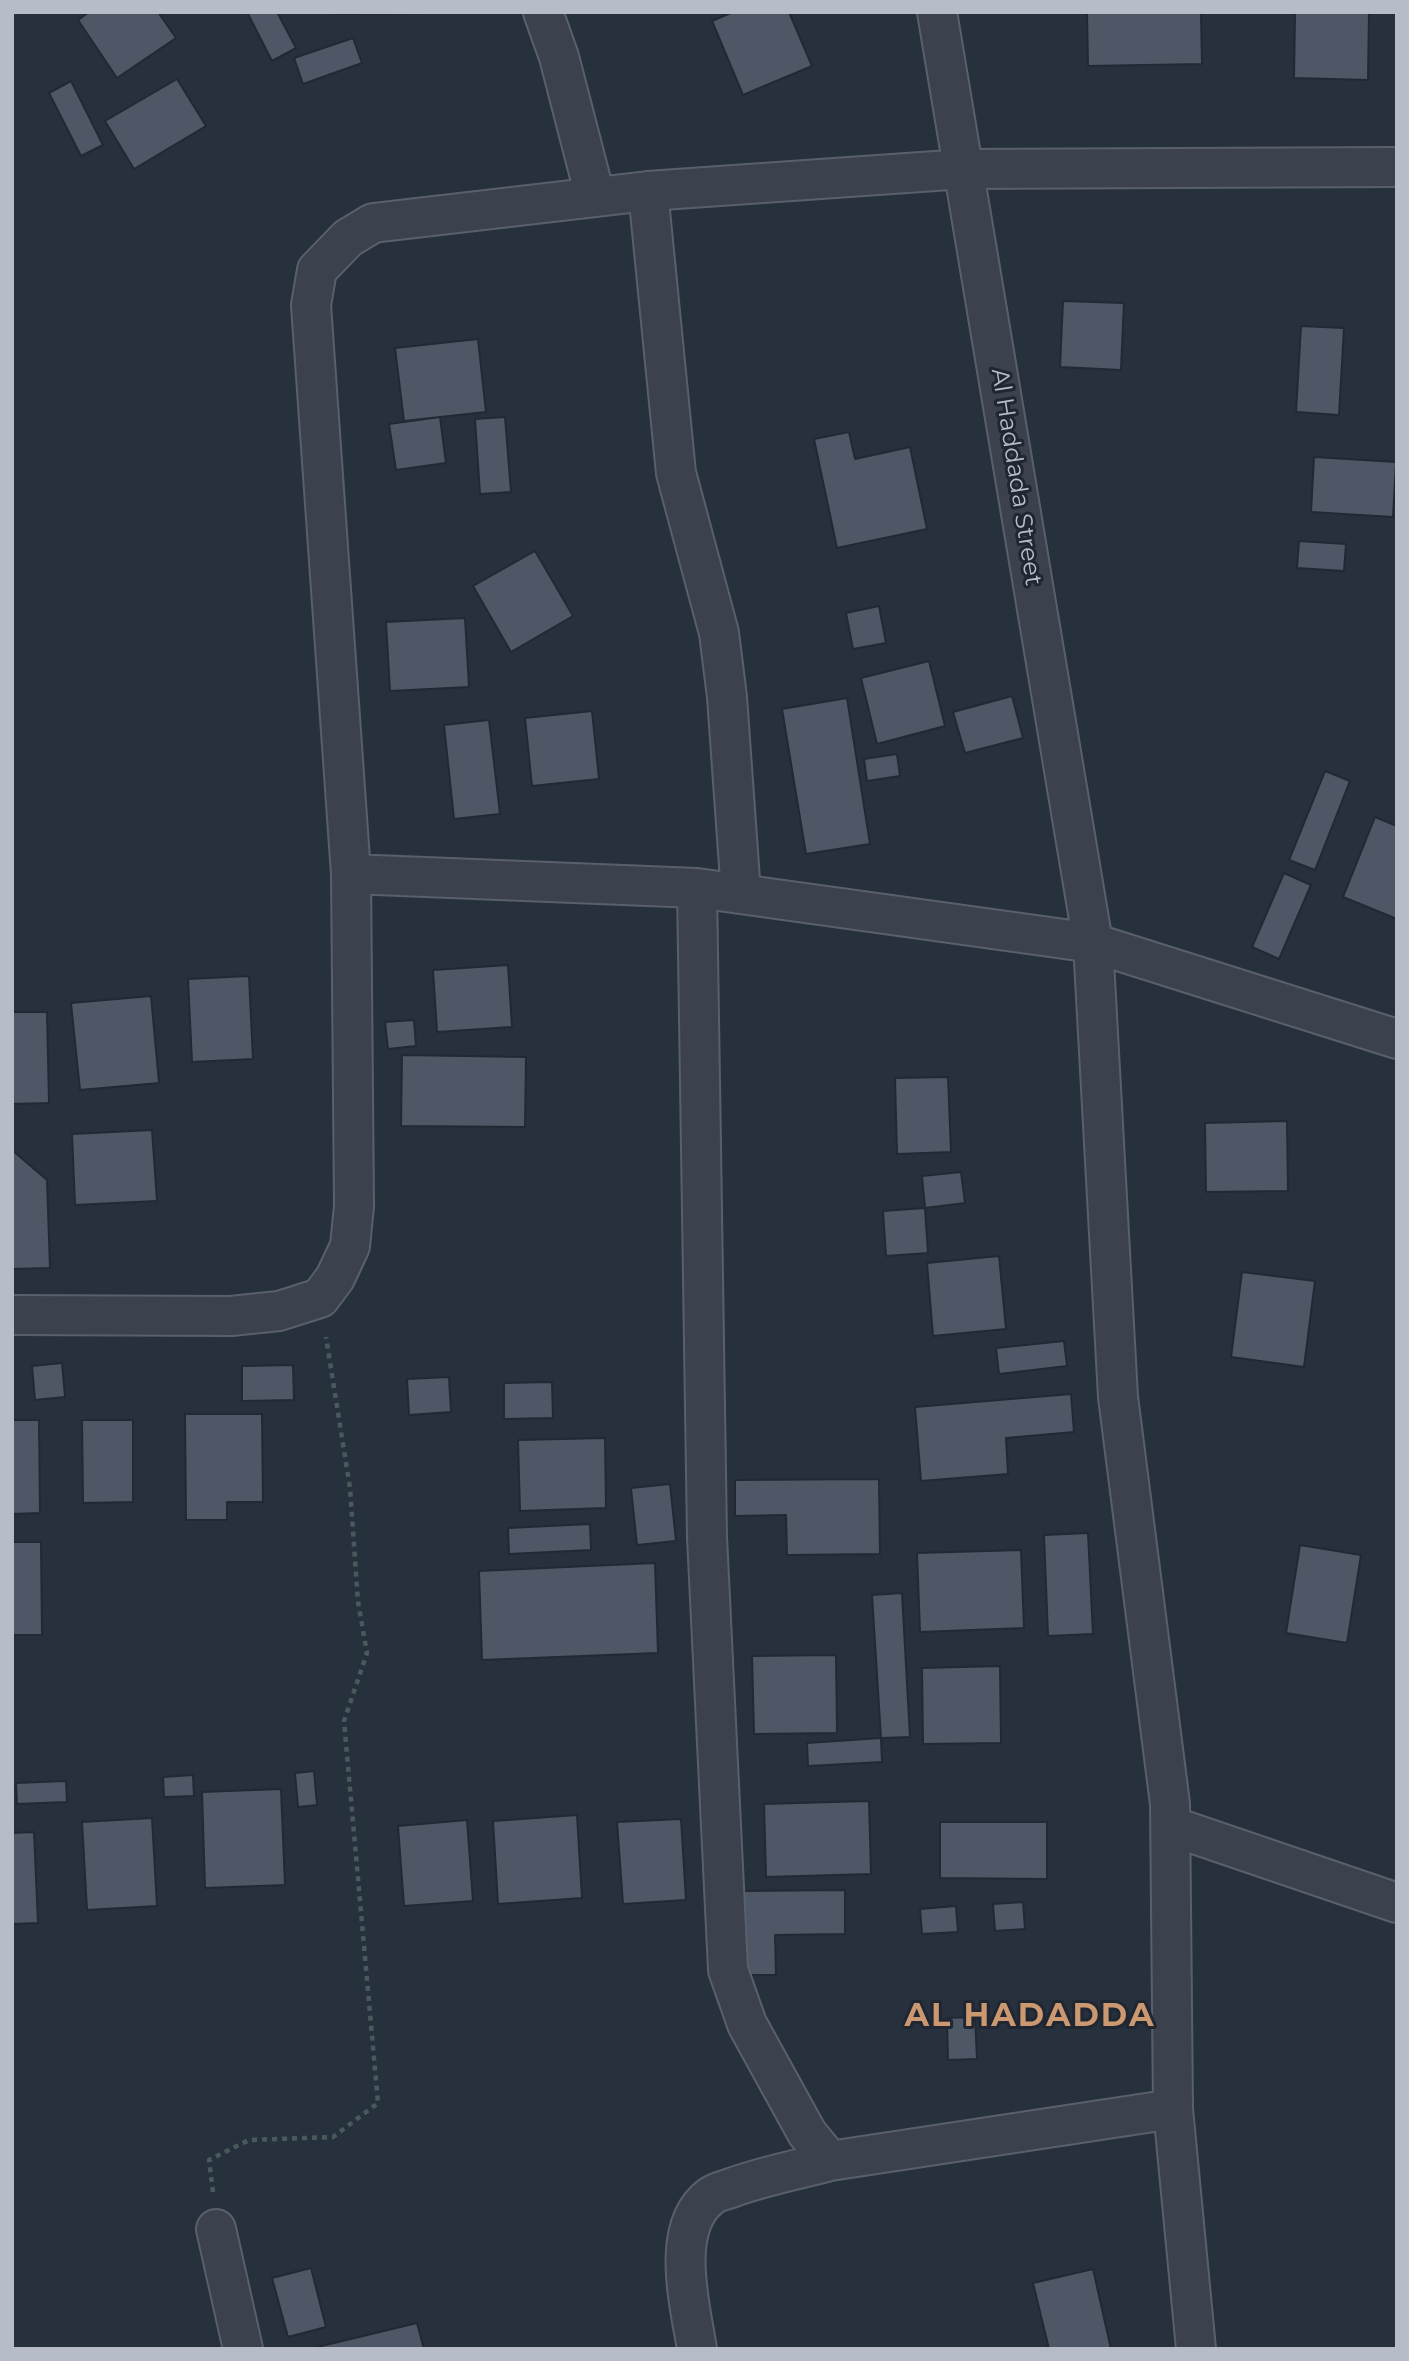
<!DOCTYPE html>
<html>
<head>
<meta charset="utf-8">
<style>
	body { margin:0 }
	#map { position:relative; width:1409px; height:2361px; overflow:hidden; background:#27303d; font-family:Montserrat,sans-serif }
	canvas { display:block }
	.frame { position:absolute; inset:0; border:14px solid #b7bdc8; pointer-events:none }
</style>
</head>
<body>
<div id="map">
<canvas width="1409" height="2361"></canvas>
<div class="frame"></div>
</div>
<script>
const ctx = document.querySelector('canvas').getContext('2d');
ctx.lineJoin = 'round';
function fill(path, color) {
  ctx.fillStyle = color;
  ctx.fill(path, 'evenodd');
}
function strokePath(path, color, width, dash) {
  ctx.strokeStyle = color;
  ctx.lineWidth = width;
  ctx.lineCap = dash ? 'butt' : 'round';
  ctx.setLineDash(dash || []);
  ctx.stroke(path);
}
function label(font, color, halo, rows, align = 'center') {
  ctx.font = font + ' Montserrat,sans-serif';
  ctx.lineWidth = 6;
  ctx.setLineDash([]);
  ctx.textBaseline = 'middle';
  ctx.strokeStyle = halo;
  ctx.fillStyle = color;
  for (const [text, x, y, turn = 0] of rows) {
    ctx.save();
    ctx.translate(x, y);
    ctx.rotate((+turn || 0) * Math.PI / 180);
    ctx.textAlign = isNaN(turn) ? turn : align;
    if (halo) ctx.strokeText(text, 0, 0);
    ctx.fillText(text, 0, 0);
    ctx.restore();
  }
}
const building = new Path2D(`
	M 89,12 L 158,12 L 176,38 L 117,78 L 78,20 Z
	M 247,12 L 277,12 L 296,48 L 272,61 Z
	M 334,12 L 422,12 L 422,13 L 334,14 Z
	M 733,12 L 789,12 L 812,66 L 743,95 L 712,21 Z
	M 1087,12 L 1201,12 L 1202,64 L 1088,66 Z
	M 1295,12 L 1369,12 L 1368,80 L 1294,78 Z
	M 353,38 L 362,63 L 303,84 L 294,58 Z
	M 177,79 L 206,126 L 134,169 L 105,121 Z
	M 71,81 L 103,145 L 81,156 L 49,93 Z
	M 1063,301 L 1124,303 L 1121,370 L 1060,367 Z
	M 1301,326 L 1344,328 L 1339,415 L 1296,412 Z
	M 478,339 L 486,412 L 404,421 L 395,348 Z
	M 440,417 L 446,463 L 396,470 L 389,424 Z
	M 505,417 L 511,492 L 480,494 L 475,419 Z
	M 849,432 L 855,459 L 910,447 L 927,529 L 837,548 L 814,439 Z
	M 1314,457 L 1396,462 L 1393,517 L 1311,512 Z
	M 1299,541 L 1346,544 L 1344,571 L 1297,568 Z
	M 535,551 L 573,616 L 511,652 L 473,586 Z
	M 879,606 L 886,643 L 853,649 L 846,613 Z
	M 465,618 L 469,687 L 390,691 L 386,622 Z
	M 929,661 L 945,726 L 877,744 L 861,678 Z
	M 1012,696 L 1023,738 L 965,753 L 953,712 Z
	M 847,698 L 870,844 L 806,854 L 782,709 Z
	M 592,711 L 599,779 L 532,786 L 525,718 Z
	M 489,720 L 500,814 L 454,819 L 444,725 Z
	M 897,754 L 900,776 L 867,781 L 864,759 Z
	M 1325,771 L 1350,781 L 1315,870 L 1289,860 Z
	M 1375,817 L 1397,826 L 1397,919 L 1343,897 Z
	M 1284,873 L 1311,885 L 1279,959 L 1252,947 Z
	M 508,965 L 512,1027 L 437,1032 L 433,970 Z
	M 249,976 L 253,1059 L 192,1062 L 188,979 Z
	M 151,996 L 159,1083 L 80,1090 L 71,1003 Z
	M 12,1012 L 47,1012 L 49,1103 L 12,1104 Z
	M 414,1020 L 416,1046 L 388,1049 L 385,1022 Z
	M 402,1055 L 526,1057 L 525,1127 L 401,1126 Z
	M 948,1077 L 951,1152 L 897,1154 L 895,1078 Z
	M 1287,1121 L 1288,1191 L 1206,1192 L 1205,1123 Z
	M 152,1130 L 157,1201 L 75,1205 L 72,1134 Z
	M 12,1150 L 47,1180 L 50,1268 L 12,1269 Z
	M 961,1172 L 965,1203 L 925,1208 L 922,1176 Z
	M 925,1208 L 928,1253 L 886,1256 L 883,1211 Z
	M 999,1256 L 1006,1329 L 933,1336 L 927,1263 Z
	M 1242,1272 L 1315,1281 L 1304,1367 L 1231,1357 Z
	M 1064,1341 L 1067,1366 L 999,1374 L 996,1348 Z
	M 62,1363 L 65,1397 L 35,1400 L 32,1366 Z
	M 293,1365 L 294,1400 L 242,1401 L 242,1366 Z
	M 449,1377 L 451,1412 L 409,1415 L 407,1379 Z
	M 552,1382 L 553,1418 L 504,1419 L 504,1383 Z
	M 1071,1394 L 1074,1432 L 1006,1438 L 1008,1474 L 921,1481 L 915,1407 Z
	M 185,1414 L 262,1414 L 263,1502 L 227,1502 L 227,1520 L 186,1520 Z
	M 12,1420 L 39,1420 L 40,1513 L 12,1514 Z
	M 82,1420 L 133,1420 L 133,1502 L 83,1503 Z
	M 605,1438 L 606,1508 L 520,1511 L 518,1440 Z
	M 879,1479 L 880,1554 L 787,1555 L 786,1515 L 735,1516 L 735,1480 Z
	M 670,1484 L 676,1541 L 637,1545 L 631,1488 Z
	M 590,1524 L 591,1550 L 509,1554 L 508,1528 Z
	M 1088,1533 L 1093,1634 L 1048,1636 L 1044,1535 Z
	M 12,1542 L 41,1542 L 42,1635 L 12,1635 Z
	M 1300,1545 L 1361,1555 L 1347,1643 L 1286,1633 Z
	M 1021,1550 L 1024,1628 L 920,1632 L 917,1553 Z
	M 655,1563 L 658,1653 L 482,1660 L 479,1571 Z
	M 902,1593 L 910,1737 L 881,1738 L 872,1595 Z
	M 836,1655 L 837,1733 L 754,1734 L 752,1656 Z
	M 1000,1666 L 1001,1743 L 923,1744 L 922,1668 Z
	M 881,1738 L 882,1762 L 808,1766 L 807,1743 Z
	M 314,1771 L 317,1805 L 298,1807 L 295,1773 Z
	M 193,1775 L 194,1796 L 164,1797 L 163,1777 Z
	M 66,1781 L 67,1802 L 17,1804 L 16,1783 Z
	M 281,1789 L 285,1885 L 205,1888 L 202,1792 Z
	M 869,1801 L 871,1874 L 766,1877 L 764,1804 Z
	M 577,1815 L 582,1898 L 498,1904 L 493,1821 Z
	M 152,1818 L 157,1906 L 87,1910 L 82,1822 Z
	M 681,1819 L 686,1900 L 623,1904 L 617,1822 Z
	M 467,1820 L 473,1901 L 404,1906 L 398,1826 Z
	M 940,1822 L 1047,1822 L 1047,1879 L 940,1878 Z
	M 34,1832 L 38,1923 L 12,1924 L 12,1833 Z
	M 845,1890 L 845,1934 L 775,1935 L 776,1975 L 742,1975 L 741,1891 Z
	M 1023,1902 L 1025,1929 L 995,1931 L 993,1904 Z
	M 956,1906 L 958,1932 L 922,1934 L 920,1909 Z
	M 975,2017 L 977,2059 L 948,2060 L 947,2018 Z
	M 311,2268 L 326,2327 L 288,2337 L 272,2278 Z
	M 1093,2269 L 1111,2349 L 1049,2349 L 1033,2283 Z
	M 417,2323 L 424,2349 L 309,2349 Z`);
fill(building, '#4e5765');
strokePath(building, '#222934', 2);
const minor = new Path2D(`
	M 543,12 L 559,57 L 595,196
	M 937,12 L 1093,943 L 1118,1397 L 1170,1804 L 1173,2109 L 1196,2349
	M 648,191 L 676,473 L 719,633 L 727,697 L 741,894
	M 351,874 L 697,888 L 1093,943 L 1397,1039
	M 697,888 L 707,1537 L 728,1970 L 747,2024 L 807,2133 L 830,2161 L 1173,2109
	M 12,1315 L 231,1316 L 279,1311 L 320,1298 L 335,1278 L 350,1246 L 354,1206 L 351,874 L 311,305 L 317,270 L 348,238 L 373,223 L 648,191 L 964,169 L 1397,167
	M 1171,1826 L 1397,1903
	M 216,2229 L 243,2349
	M 697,2349 C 690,2305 669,2227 711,2196 C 716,2192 725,2190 731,2188 C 763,2176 797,2170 830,2161`);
strokePath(minor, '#59606b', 42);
strokePath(new Path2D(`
	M 213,2192 L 209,2160 L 249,2140 L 333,2137 L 378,2103 L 344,1721 L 367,1653 L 358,1602 L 350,1488 L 326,1337`), '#495a5d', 4.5, [5, 5]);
strokePath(minor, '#3b424d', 38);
label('24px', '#b7bdc8', '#202732', [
	["Al Haddada Street",1016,477,81]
]);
ctx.letterSpacing = '2px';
label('bold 32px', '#cb986f', '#202732', [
	["AL HADADDA",1030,2017]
]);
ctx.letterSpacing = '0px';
</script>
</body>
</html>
